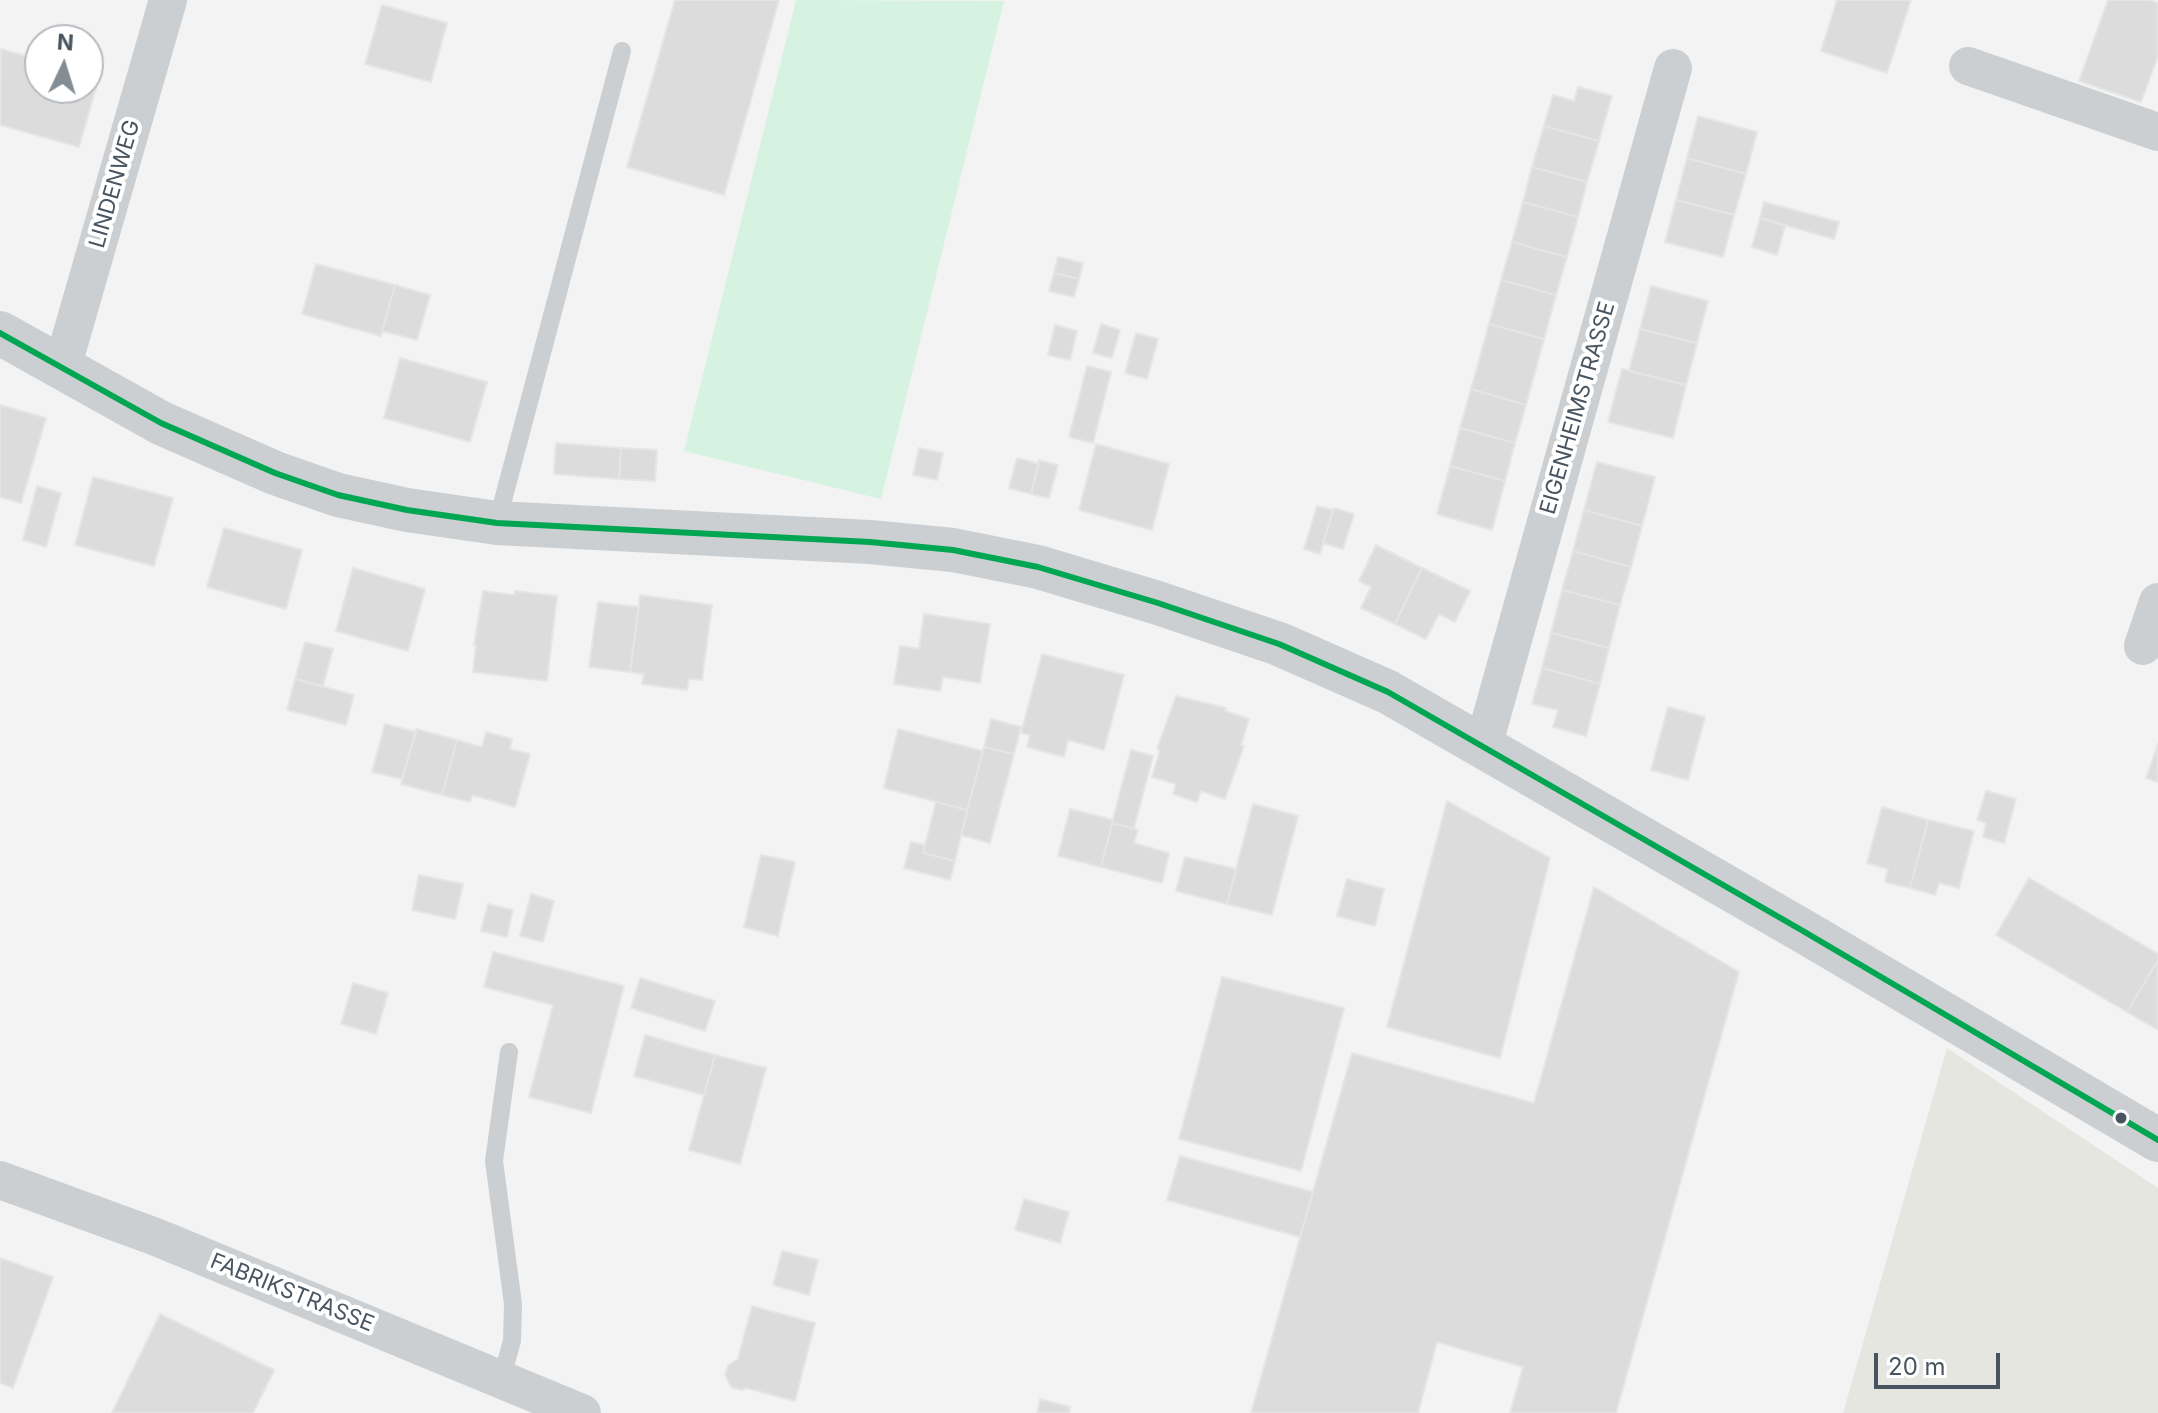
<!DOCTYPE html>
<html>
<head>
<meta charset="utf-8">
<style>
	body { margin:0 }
	#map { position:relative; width:2158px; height:1413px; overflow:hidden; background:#f3f3f3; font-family:Inter,sans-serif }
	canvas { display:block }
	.north { position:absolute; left:24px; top:24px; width:80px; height:80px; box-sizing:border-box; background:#fff; border:2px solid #b6bbc0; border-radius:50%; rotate:4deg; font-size:22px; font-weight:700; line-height:32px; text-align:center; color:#485561 }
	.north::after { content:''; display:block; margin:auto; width:28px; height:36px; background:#848c94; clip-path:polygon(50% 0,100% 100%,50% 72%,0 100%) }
	.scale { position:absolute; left:1874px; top:1353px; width:126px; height:36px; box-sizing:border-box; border:4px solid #485561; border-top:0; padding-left:10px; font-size:24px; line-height:28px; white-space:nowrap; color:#485561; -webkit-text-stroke:6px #fff; paint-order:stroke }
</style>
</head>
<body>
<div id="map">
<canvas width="2158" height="1413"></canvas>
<div class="north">N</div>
<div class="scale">20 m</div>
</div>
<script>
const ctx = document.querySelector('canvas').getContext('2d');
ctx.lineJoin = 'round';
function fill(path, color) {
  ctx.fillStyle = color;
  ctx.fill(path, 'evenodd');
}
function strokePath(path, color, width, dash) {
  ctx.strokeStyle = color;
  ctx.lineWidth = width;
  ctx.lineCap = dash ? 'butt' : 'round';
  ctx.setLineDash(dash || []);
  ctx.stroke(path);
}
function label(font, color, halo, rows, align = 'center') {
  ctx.font = font + ' Inter,sans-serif';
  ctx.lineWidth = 8;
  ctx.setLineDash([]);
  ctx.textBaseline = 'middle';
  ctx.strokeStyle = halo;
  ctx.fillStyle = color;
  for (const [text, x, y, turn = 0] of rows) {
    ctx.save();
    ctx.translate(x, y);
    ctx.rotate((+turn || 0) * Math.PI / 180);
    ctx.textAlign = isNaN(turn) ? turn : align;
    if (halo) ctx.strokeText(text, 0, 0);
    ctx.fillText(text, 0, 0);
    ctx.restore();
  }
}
fill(new Path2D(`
	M 1947,1048 L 2158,1188 L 2158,1413 L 1843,1413 Z`), '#e6e6e1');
fill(new Path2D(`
	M 796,0 L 1004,1 L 881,499 L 684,451 Z`), '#d6f3e1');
const building = new Path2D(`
	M 675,0 L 779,0 L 724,195 L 627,167 Z
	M 1837,0 L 1911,0 L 1887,73 L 1821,51 Z
	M 2108,0 L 2150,0 L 2158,3 L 2158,56 L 2141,102 L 2079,81 Z
	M 382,5 L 447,23 L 431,82 L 365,64 Z
	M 1,49 L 40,60 L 40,88 L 88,88 L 88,74 L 99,77 L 79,147 L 0,125 Z
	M 1578,87 L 1612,96 L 1599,141 L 1544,126 L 1553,95 L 1574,101 Z
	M 1698,116 L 1757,132 L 1746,174 L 1687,158 Z
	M 1544,126 L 1599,141 L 1587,182 L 1532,167 Z
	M 1687,158 L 1746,174 L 1734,215 L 1676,200 Z
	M 1532,167 L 1587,182 L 1578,217 L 1523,202 Z
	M 1676,200 L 1734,215 L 1723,257 L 1665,242 Z
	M 1523,202 L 1578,217 L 1567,257 L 1512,242 Z
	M 1764,202 L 1839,222 L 1834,239 L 1760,218 Z
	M 1760,218 L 1785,226 L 1777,255 L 1752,247 Z
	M 1512,242 L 1567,257 L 1556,295 L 1501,280 Z
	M 1058,257 L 1083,263 L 1079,279 L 1054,273 Z
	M 316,264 L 395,285 L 381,336 L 302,314 Z
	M 1054,273 L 1079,279 L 1074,297 L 1049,291 Z
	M 1501,280 L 1556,295 L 1544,339 L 1489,324 Z
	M 395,285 L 430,295 L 417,340 L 382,331 Z
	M 1651,286 L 1708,301 L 1697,343 L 1640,329 Z
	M 1101,324 L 1120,330 L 1112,358 L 1093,353 Z
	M 1489,324 L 1544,339 L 1526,405 L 1471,389 Z
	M 1055,325 L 1077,331 L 1070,360 L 1048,355 Z
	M 1640,329 L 1697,343 L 1686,385 L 1629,371 Z
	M 1136,333 L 1158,339 L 1147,379 L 1125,373 Z
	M 400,358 L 487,382 L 470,442 L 384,418 Z
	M 1087,366 L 1111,372 L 1093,443 L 1069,437 Z
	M 1622,369 L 1686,385 L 1673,438 L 1608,422 Z
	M 1471,389 L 1526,405 L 1515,443 L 1460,428 Z
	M 0,405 L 46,418 L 21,503 L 0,497 Z
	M 1460,428 L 1515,443 L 1505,481 L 1450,466 Z
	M 556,443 L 621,448 L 619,479 L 554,474 Z
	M 1096,444 L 1169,464 L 1152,530 L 1079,510 Z
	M 621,448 L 657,450 L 655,481 L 619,479 Z
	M 919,448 L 943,453 L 937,480 L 913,475 Z
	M 1017,458 L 1039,464 L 1031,494 L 1009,488 Z
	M 1039,460 L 1058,465 L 1049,498 L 1031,494 Z
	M 1597,462 L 1655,477 L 1642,526 L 1584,510 Z
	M 1450,466 L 1505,481 L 1492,530 L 1437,514 Z
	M 93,477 L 173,498 L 154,566 L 75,545 Z
	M 37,486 L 61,493 L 46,547 L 23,540 Z
	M 1317,506 L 1333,510 L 1320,554 L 1304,549 Z
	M 1334,508 L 1354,514 L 1343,549 L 1323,543 Z
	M 1584,510 L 1642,526 L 1631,567 L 1573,551 Z
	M 224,528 L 302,550 L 286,609 L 207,587 Z
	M 1376,545 L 1422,568 L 1395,624 L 1361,608 L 1371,587 L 1359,581 Z
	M 1573,551 L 1631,567 L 1620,605 L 1562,590 Z
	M 353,568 L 425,589 L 408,651 L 336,631 Z
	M 1422,568 L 1470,591 L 1455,622 L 1439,614 L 1426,639 L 1395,624 Z
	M 1562,590 L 1620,605 L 1609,648 L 1551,633 Z
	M 483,591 L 515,595 L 515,591 L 557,596 L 547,681 L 473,672 L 476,645 L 474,645 Z
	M 640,595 L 712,605 L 702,680 L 689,679 L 687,690 L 642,684 L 644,674 L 630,672 Z
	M 598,602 L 639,607 L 630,672 L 589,667 Z
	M 924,614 L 990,624 L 980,683 L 943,677 L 940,691 L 894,684 L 900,646 L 919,649 Z
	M 1551,633 L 1609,648 L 1600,684 L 1542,668 Z
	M 305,642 L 333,649 L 323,686 L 295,679 Z
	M 1042,654 L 1124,675 L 1104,750 L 1068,740 L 1064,757 L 1027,747 L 1030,735 L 1021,733 Z
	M 1542,668 L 1600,684 L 1586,736 L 1553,727 L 1558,710 L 1532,704 Z
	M 295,679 L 354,695 L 346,725 L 287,710 Z
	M 1176,696 L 1226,708 L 1225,711 L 1249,719 L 1241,745 L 1244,746 L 1225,799 L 1201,791 L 1197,802 L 1173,794 L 1176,784 L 1152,777 L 1160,750 L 1157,749 Z
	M 1668,707 L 1705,717 L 1688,780 L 1651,770 Z
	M 991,719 L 1021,727 L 1014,754 L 984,747 Z
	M 385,724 L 416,732 L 402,779 L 372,772 Z
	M 416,729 L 457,740 L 442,795 L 401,784 Z
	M 898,729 L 983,751 L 967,810 L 884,788 Z
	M 486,732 L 512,739 L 510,749 L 530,754 L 515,807 L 472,795 L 470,802 L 442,795 L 457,740 L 482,747 Z
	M 2158,744 L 2158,782 L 2146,778 Z
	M 984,747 L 1014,754 L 990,843 L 961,835 Z
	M 1131,750 L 1153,756 L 1134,828 L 1112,823 Z
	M 1986,791 L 2016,799 L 2004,843 L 1983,837 L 1986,823 L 1977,820 Z
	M 1447,801 L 1550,858 L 1500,1058 L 1387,1027 Z
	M 936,802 L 967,810 L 955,861 L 923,853 Z
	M 1253,804 L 1298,816 L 1272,915 L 1227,904 Z
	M 1882,807 L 1928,820 L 1910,888 L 1885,882 L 1888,869 L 1867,863 Z
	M 1070,809 L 1113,820 L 1101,867 L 1058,856 Z
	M 1928,820 L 1974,831 L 1959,888 L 1939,883 L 1935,895 L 1910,888 Z
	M 1112,823 L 1138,830 L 1134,843 L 1169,853 L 1162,883 L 1101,867 Z
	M 911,842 L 925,845 L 923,853 L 955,861 L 950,880 L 904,868 Z
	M 761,855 L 795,862 L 778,936 L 744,927 Z
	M 1185,857 L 1236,869 L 1227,904 L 1176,891 Z
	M 419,875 L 463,884 L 455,919 L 412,910 Z
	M 2029,878 L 2158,954 L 2158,960 L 2127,1012 L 1996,935 Z
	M 1347,879 L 1384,889 L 1375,926 L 1337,916 Z
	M 1594,887 L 1739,972 L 1616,1413 L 1510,1413 L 1523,1367 L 1437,1342 L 1418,1413 L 1251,1413 L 1352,1053 L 1534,1103 Z
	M 531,894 L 554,901 L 543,942 L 520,936 Z
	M 488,904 L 513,910 L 507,937 L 481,931 Z
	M 493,952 L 624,986 L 591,1113 L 529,1097 L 553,1005 L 484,987 Z
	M 2158,960 L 2158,1030 L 2127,1012 Z
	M 1222,977 L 1344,1008 L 1301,1171 L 1179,1139 Z
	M 640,978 L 715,1001 L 705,1031 L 631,1008 Z
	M 353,983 L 388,993 L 376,1034 L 341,1024 Z
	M 645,1035 L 715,1055 L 704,1095 L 634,1076 Z
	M 715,1055 L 766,1068 L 740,1164 L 689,1150 Z
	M 1180,1156 L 1313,1192 L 1300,1237 L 1167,1200 Z
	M 1024,1199 L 1069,1212 L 1060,1243 L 1015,1230 Z
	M 782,1251 L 818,1260 L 809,1295 L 773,1285 Z
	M 0,1258 L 53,1277 L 13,1388 L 0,1383 Z
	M 752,1306 L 815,1323 L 795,1401 L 746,1388 L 742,1390 L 732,1388 L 725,1375 L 728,1365 L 738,1359 Z
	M 160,1314 L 274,1370 L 253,1413 L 112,1413 Z
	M 1040,1399 L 1070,1407 L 1069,1413 L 1037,1413 Z`);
fill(building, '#dcdcdd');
strokePath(building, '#e4e5e5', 2);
strokePath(new Path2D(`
	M 497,523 L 622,51
	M 501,1380 L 512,1341 L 513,1304 L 494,1161 L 509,1052`), '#cccfd2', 18);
strokePath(new Path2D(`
	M 1968,66 L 2158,132
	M 62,368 L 168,0
	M 2143,646 L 2158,602
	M 1483,747 L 1673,68
	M 0,1180 L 156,1237 L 582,1413`), '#cccfd2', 38);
strokePath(new Path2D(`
	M 0,333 L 161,423 L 275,473 L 338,495 L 407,510 L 497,523 L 870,542 L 953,550 L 1038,567 L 1158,603 L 1279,644 L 1388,692 L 1803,931 L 2158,1140`), '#cccfd2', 44);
strokePath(new Path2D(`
	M 0,333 L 161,423 L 275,473 L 338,495 L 407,510 L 497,523 L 870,542 L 953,550 L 1038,567 L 1158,603 L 1279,644 L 1388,692 L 1803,931 L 2158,1140`), '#00a651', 6);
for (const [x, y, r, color] of [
	[2121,1118,7,"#485561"]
]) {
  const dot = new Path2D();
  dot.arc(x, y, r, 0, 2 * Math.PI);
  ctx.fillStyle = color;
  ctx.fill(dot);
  strokePath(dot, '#fff', 3);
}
label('22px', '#485561', '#fff', [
	["LINDENWEG",115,184,-74],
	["EIGENHEIMSTRASSE",1578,408,-74],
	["FABRIKSTRASSE",292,1293,22]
]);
</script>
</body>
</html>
